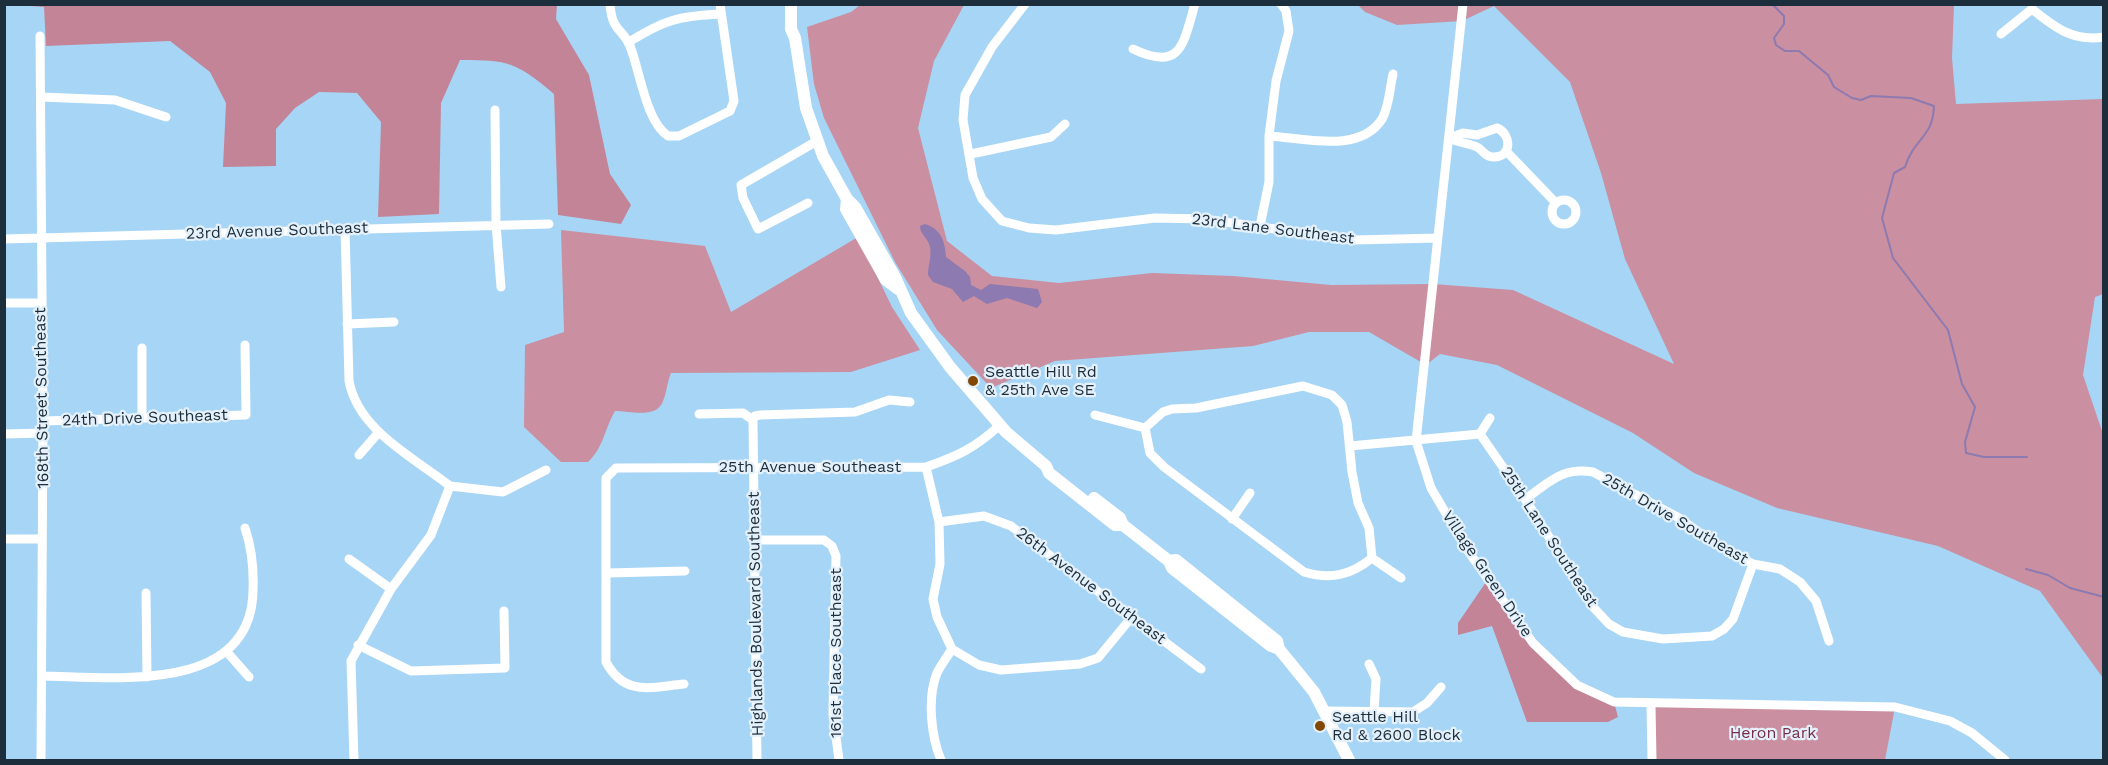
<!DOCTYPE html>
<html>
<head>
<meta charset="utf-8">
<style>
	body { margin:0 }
	#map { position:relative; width:2108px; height:765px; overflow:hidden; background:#a7d5f6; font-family:"Work Sans",sans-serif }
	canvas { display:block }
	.frame { position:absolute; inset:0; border:6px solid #1c2e3b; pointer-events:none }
</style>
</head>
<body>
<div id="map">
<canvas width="2108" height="765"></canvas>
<div class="frame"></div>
</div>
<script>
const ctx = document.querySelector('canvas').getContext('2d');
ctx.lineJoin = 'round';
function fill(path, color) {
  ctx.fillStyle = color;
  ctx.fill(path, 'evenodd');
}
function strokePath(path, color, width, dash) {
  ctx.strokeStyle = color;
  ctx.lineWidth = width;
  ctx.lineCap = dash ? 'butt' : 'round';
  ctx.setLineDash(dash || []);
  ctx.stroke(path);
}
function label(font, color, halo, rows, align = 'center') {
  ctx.font = font + ' "Work Sans",sans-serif';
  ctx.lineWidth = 4.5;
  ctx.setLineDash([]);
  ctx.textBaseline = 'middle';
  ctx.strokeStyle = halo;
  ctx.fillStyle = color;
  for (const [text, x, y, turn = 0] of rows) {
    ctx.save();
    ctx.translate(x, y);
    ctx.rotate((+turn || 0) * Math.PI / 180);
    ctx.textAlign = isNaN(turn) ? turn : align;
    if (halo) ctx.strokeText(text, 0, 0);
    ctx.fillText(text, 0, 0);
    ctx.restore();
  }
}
fill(new Path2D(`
	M 860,5 L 964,5 L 934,61 L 918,128 L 947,241 L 992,276 L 1059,283 L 1152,273 L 1233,276 L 1331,285 L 1433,284 L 1513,290 L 1674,364 L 1625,259 L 1601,173 L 1570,82 L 1494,6 L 1462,21 L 1397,25 L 1365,12 L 1358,5 L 1954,5 L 1952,58 L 1956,104 L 2103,99 L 2103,294 L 2095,297 L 2083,375 L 2103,434 L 2103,678 L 2040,591 L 1938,546 L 1777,508 L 1694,473 L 1633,433 L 1497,365 L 1440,354 L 1426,365 L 1369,332 L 1309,332 L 1253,346 L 1055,361 L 991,388 L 937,330 L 895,262 L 824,118 L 814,84 L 807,27 L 851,12 Z
	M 561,230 L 705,246 L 731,312 L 858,237 L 892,307 L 920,350 L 851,372 L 671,373 C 667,382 667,392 663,401 C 657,419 630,411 615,411 C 604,430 604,447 588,462 L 561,462 L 524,427 L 525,345 L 564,332 Z
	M 1651,705 L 1895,707 L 1885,760 L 1652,760 Z`), '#ca8fa0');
fill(new Path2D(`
	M 17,5 L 557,5 L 556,19 L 589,75 L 610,174 L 631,205 L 621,224 L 558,215 L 554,94 C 516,62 509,60 460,60 L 441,103 L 439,214 L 378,217 L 381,122 L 357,93 L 319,92 L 295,108 L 276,129 L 276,166 L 223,167 L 226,103 L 210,72 L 170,41 L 46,46 L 44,7 Z
	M 1488,579 L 1533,643 L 1577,685 L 1614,702 L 1618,717 L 1608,722 L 1527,722 L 1492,626 L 1458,635 L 1458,623 Z`), '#c48498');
fill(new Path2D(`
	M 925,224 C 941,229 945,241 946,257 L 965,271 L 970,277 L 971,285 L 981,290 L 990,284 L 1038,289 L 1042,302 L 1037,308 L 1007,298 L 987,304 L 974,296 L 963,302 L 952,289 L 933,282 L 928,275 C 928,264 933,254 929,244 C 926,236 920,234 920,226 Z`), '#8c7ab0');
strokePath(new Path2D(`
	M 1772,4 L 1784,16 L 1784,24 L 1774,38 L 1776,45 L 1785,51 L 1799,51 L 1828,75 L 1834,87 L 1852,98 L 1861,100 L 1871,96 L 1911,98 L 1934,106 C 1933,138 1914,138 1905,167 L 1894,173 L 1882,218 L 1893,258 L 1948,330 L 1962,384 L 1975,407 L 1965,442 L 1966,453 L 1984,457 L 2027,457
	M 2103,532 L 2104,532
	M 2026,569 L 2048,575 L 2070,588 L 2104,597`), '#8c7ab0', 2);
strokePath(new Path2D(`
	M 610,4 C 612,33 623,28 630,46 C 640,71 646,122 668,136 L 679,136 L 730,111 L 734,101 L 720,4
	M 1025,4 L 992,47 L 965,95 L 963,120 L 973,178 L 982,199 L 1002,221 L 1029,228 L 1056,230 L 1155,218 L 1204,219 L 1353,240 L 1438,238
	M 1463,4 L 1416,441 L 1431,488 L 1468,551 L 1533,643 L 1577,685 L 1614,702 L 1895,707 L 1950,721 L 1972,733 L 2005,760
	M 2032,9 C 2054,27 2073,42 2104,37
	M 2001,34 L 2032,9
	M 40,36 L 43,421 L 41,760
	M 629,42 C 664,20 679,16 720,14
	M 1133,49 C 1181,72 1183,45 1195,4
	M 41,97 L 115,100 L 166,117
	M 495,110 L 496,224 L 501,287
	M 1497,128 C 1512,134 1512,158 1493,157 C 1485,157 1483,150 1477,147 C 1468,143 1459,143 1450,138 L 1463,133 L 1477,135 Z
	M 1269,136 C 1304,138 1360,154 1382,119 C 1389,107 1390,87 1393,74
	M 1506,151 L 1556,203
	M 971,154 L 1051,137 L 1065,124
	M1552 212a12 12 0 1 1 24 0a12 12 0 1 1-24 0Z
	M 808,203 L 758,229 L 743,198 L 741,185 L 817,141
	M 1260,226 L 1269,182 L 1269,136 L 1276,81 L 1289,31 L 1286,11 L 1281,4
	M 345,229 L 349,381 C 358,430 413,457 450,486 L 431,535 L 391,589 L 351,661 L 354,760
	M 4,239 L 549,224
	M 4,303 L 41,303
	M 347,324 L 394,322
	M 142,348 L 142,418
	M 699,414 L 743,413 L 753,420
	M 1095,415 L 1145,428
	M 43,421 L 246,415 L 245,345
	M 1145,428 L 1163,412 L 1172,409 L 1196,408 L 1303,386 L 1332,395 L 1342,405 L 1347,422 L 1352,472 L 1358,503 L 1369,528 L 1372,558
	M 1145,428 L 1150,453 L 1164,467 L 1304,572 C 1331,580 1351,575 1372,558
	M 4,434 L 43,433
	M 1480,434 L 1490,418
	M 1350,446 L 1480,434 L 1525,499 L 1593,607 L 1609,624 L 1623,632 L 1663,639 L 1712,636 L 1724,629 L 1733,619 L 1753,564
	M 359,455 L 379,432
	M 926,467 L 939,522 L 940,564 L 933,599 L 937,617 L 952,649
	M 450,486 L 503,492 L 546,470
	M 1525,499 C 1550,482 1562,467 1593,472 L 1681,519 L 1712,542 L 1753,564 L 1780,569 L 1800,582 L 1816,601 L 1829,641
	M 1232,519 L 1250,493
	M 939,522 L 984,516 L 1011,526 L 1201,669
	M 4,539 L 42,539
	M 756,540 L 824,540 L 832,546 L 836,556 L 833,714 L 839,760
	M 1372,558 L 1401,578
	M 349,559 L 391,589
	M 608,573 L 685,571
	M 146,593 L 147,677
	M 358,645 L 411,671 L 505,668 L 504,611
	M 952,649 L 979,665 L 1001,670 L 1080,664 L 1098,658 L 1131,618
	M 227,652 L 249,677
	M 1369,664 L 1376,679 L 1374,711
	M 42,676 C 113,677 251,695 253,591 C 254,568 252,549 245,528
	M 684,684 C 651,687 625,697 606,662 L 606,478 L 616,468 L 926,467 C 958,456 975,448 1000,425
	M 1651,705 L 1652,760
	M 1325,711 L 1413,712 L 1427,703 L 1441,687
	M 757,760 L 753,420 L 755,416 L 760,415 L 855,412 L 889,400 L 910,402
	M 941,760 C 931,736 927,698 937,673 C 941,665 947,657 952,649`), '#fff', 9);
strokePath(new Path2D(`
	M 791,4 L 791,29 L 795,38 L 806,108 L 823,156 L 847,199 L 855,207 L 895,277 L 911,313 L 950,367 L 1006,432 L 1046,466 L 1049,473 L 1115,525 L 1123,525
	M 847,199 L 846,209 L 886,280 L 898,289
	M 1094,498 L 1120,518 L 1123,525 L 1169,561 L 1172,568 L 1271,646 L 1279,649
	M 1169,561 L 1176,560 L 1277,641 L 1279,649 L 1314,692 L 1349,760`), '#fff', 12);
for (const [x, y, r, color] of [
	[973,381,6,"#834701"],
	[1320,726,6,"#834701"]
]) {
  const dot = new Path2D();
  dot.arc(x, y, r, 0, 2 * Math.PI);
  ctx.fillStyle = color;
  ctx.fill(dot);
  strokePath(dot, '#e4f1fb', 2);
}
label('16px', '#1c2e3b', '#e4f1fb', [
	["23rd Lane Southeast",1273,229,7],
	["23rd Avenue Southeast",277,231,-2],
	["168th Street Southeast",42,398,-91],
	["24th Drive Southeast",145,418,-2],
	["25th Avenue Southeast",810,467],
	["25th Drive Southeast",1675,519,30],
	["25th Lane Southeast",1549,537,57],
	["Village Green Drive",1487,574,56],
	["26th Avenue Southeast",1091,586,37],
	["Highlands Boulevard Southeast",756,614,-91],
	["161st Place Southeast",836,653,-90]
]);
label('16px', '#1c2e3b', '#e4f1fb', [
	["Seattle Hill Rd",985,372],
	["& 25th Ave SE",985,390],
	["Seattle Hill",1332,717],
	["Rd & 2600 Block",1332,735]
], 'left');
label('16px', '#792c49', '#e4f1fb', [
	["Heron Park",1773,733]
]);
</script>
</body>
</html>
